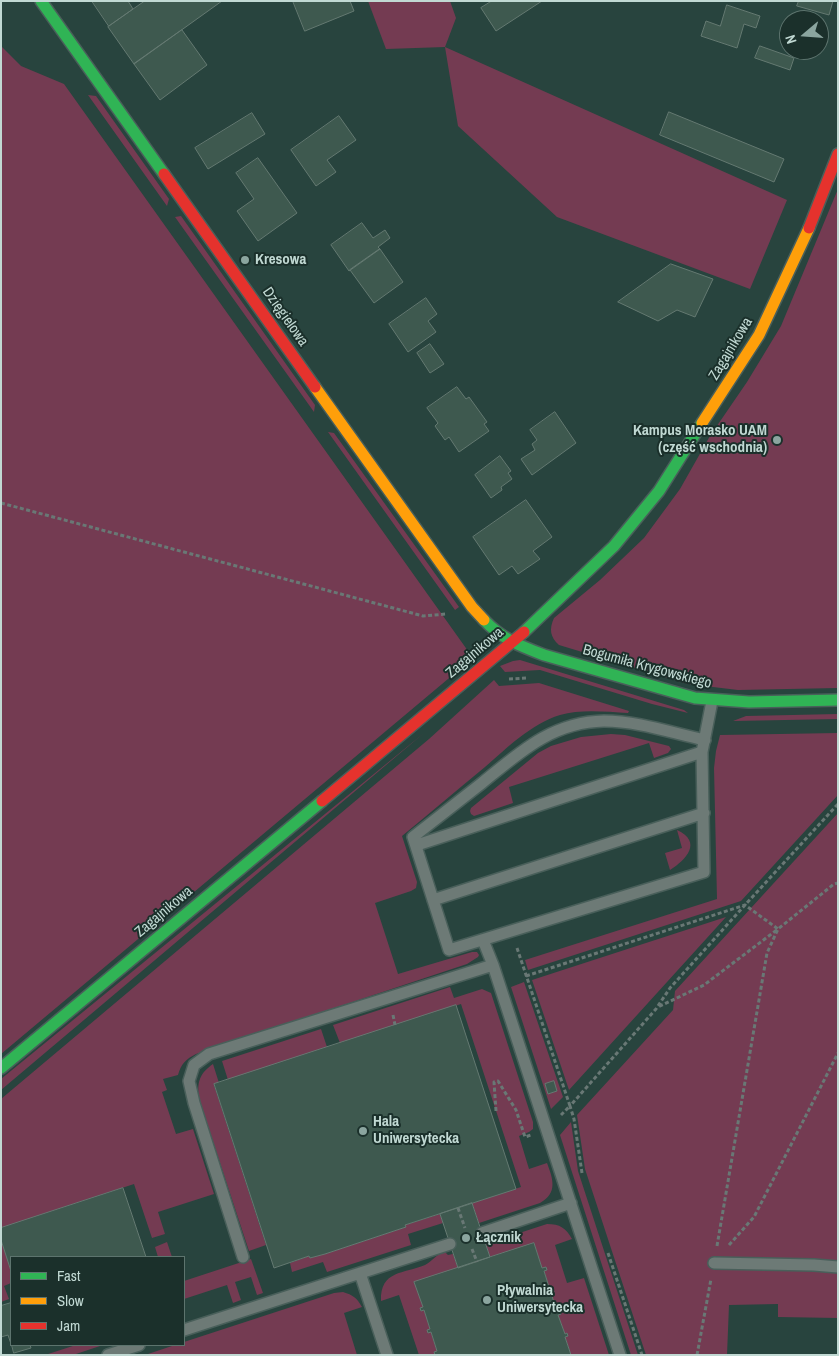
<!DOCTYPE html>
<html>
<head>
<meta charset="utf-8">
<style>
	body { margin:0 }
	#map { position:relative; width:839px; height:1356px; overflow:hidden; background:#28443e; font-family:"Archivo Narrow",sans-serif }
	canvas { display:block }
	.frame { position:absolute; inset:0; border:2px solid #c1d9d3; pointer-events:none }
	.legend { position:absolute; left:10px; top:1256px; width:175px; height:90px; box-sizing:border-box; background:#1b302b; border:1px solid #5d746e; margin:0; padding:6px 9px; list-style:none; font-size:15px; color:#c1d9d3 }
	.legend li { display:flex; align-items:center; gap:10px; height:25px }
	.legend b { width:25px; border:1px solid #5d746e }
	.north { position:absolute; left:779px; top:10px; width:50px; height:50px; box-sizing:border-box; background:#1b302b; border:1px solid #5d746e; border-radius:50%; rotate:252deg; font-size:14px; font-weight:700; line-height:20px; text-align:center; color:#c1d9d3 }
	.north::after { content:''; display:block; margin:auto; width:18px; height:22px; background:#8ba59f; clip-path:polygon(50% 0,100% 100%,50% 72%,0 100%) }
</style>
</head>
<body>
<div id="map">
<canvas width="839" height="1356"></canvas>
<div class="frame"></div>
<ul class="legend">
<li><b style="height:6px;background:#30b455"></b>Fast</li>
<li><b style="height:6px;background:#ff9f0a"></b>Slow</li>
<li><b style="height:6px;background:#e5322d"></b>Jam</li>
</ul>
<div class="north">N</div>
</div>
<script>
const ctx = document.querySelector('canvas').getContext('2d');
ctx.lineJoin = 'round';
function fill(path, color) {
  ctx.fillStyle = color;
  ctx.fill(path, 'evenodd');
}
function strokePath(path, color, width, dash) {
  ctx.strokeStyle = color;
  ctx.lineWidth = width;
  ctx.lineCap = dash ? 'butt' : 'round';
  ctx.setLineDash(dash || []);
  ctx.stroke(path);
}
function label(font, color, halo, rows, align = 'center') {
  ctx.font = font + ' "Archivo Narrow",sans-serif';
  ctx.lineWidth = 4;
  ctx.setLineDash([]);
  ctx.textBaseline = 'middle';
  ctx.strokeStyle = halo;
  ctx.fillStyle = color;
  for (const [text, x, y, turn = 0] of rows) {
    ctx.save();
    ctx.translate(x, y);
    ctx.rotate((+turn || 0) * Math.PI / 180);
    ctx.textAlign = isNaN(turn) ? turn : align;
    if (halo) ctx.strokeText(text, 0, 0);
    ctx.fillText(text, 0, 0);
    ctx.restore();
  }
}
fill(new Path2D(`
	M 368,1 L 450,1 L 456,18 L 445,47 L 787,200 L 750,289 L 557,217 L 458,126 L 445,47 L 386,49 Z
	M 1,46 L 21,66 L 64,84 L 473,658 L 1,1054 Z
	M 88,95 L 96,96 L 169,199 L 167,206 Z
	M 838,189 L 838,688 L 738,690 L 688,684 L 559,645 C 550,637 549,629 554,618 L 600,580 L 644,538 L 680,489 L 710,436 L 747,382 L 781,326 Z
	M 181,216 L 315,405 L 314,412 L 175,217 Z
	M 328,432 L 334,433 L 459,607 L 455,610 Z
	M 520,660 L 684,710 L 688,713 L 652,704 L 540,670 L 505,672 L 500,666 L 513,661 Z
	M 494,680 L 499,686 L 539,683 L 629,711 L 628,713 C 606,712 581,709 560,715 C 531,724 507,748 485,767 C 457,790 430,813 402,836 L 417,882 L 416,888 L 411,891 L 375,903 L 398,974 L 472,952 L 477,952 L 479,955 L 478,957 L 467,964 L 196,1054 C 186,1059 181,1064 178,1075 L 163,1079 L 167,1090 L 162,1092 L 176,1134 L 193,1129 L 214,1194 L 158,1212 L 165,1234 L 152,1238 L 134,1184 L 1,1228 L 1,1099 L 429,739 Z
	M 838,714 L 838,719 L 733,721 L 746,716 Z
	M 424,733 L 1,1090 L 1,1079 Z
	M 838,733 L 838,795 L 741,901 L 528,970 L 525,960 L 717,899 L 714,768 L 716,751 L 720,735 Z
	M 611,734 L 625,735 L 669,746 L 671,749 L 668,753 L 654,758 L 649,743 L 509,787 L 513,803 L 474,816 L 471,814 L 470,811 L 471,808 L 538,753 L 551,746 L 581,737 Z
	M 838,813 L 838,1318 L 778,1317 L 778,1304 L 729,1305 L 727,1355 L 646,1355 L 585,1169 L 577,1115 L 673,1010 L 675,991 Z
	M 677,830 C 703,842 686,860 670,870 L 665,853 L 682,848 Z
	M 726,917 L 569,1090 L 532,980 Z
	M 524,982 L 563,1097 L 551,1109 L 511,987 Z
	M 450,987 L 454,998 L 482,989 L 491,993 L 533,1122 L 533,1129 L 529,1132 L 519,1136 L 529,1169 L 547,1163 C 553,1179 558,1193 540,1203 L 479,1223 L 472,1203 L 521,1187 L 461,1004 L 340,1043 L 333,1025 Z
	M 321,1029 L 327,1047 L 228,1080 L 222,1061 Z
	M 213,1064 L 219,1083 L 214,1085 L 266,1245 L 249,1251 L 199,1099 C 197,1082 199,1074 213,1064 Z
	M 571,1122 L 578,1171 L 638,1355 L 631,1355 L 560,1135 Z
	M 440,1214 L 443,1223 L 408,1234 L 411,1245 L 327,1272 L 323,1262 L 292,1272 L 290,1263 L 309,1256 L 310,1258 L 405,1227 L 405,1225 Z
	M 547,1224 C 560,1224 566,1228 572,1239 L 555,1245 L 567,1283 L 584,1278 L 609,1355 L 571,1355 L 565,1337 L 568,1335 L 567,1333 L 565,1334 L 558,1315 L 561,1314 L 560,1312 L 557,1312 L 544,1271 L 546,1267 L 542,1268 L 534,1243 L 490,1257 L 485,1243 L 486,1239 L 490,1236 L 507,1237 Z
	M 1,1240 L 11,1271 L 11,1283 L 4,1286 L 9,1299 L 1,1302 Z
	M 167,1242 L 172,1257 L 158,1257 L 155,1247 Z
	M 445,1252 L 448,1255 L 453,1254 L 458,1268 L 415,1282 L 423,1307 L 420,1308 L 421,1311 L 424,1310 L 438,1355 L 419,1355 L 399,1295 L 381,1301 C 380,1270 404,1274 425,1265 C 432,1262 437,1253 445,1252 Z
	M 251,1259 L 263,1293 L 257,1295 L 251,1277 L 235,1282 L 241,1300 L 233,1303 L 227,1285 L 184,1299 L 184,1281 Z
	M 343,1292 C 353,1295 357,1298 362,1307 L 344,1313 L 357,1355 L 145,1355 L 175,1345 L 184,1345 L 184,1342 L 334,1293 Z
	M 76,1345 L 103,1345 L 73,1355 L 45,1355 Z`), '#743b52');
const building = new Path2D(`
	M 92,1 L 128,1 L 133,9 L 109,26 Z
	M 145,1 L 222,1 L 134,64 L 108,27 Z
	M 293,1 L 350,1 L 354,11 L 305,31 Z
	M 492,1 L 542,1 L 496,31 L 481,8 Z
	M 799,1 L 833,1 L 829,15 L 797,6 Z
	M 727,5 L 760,16 L 756,28 L 744,24 L 737,48 L 701,36 L 706,21 L 720,26 Z
	M 182,30 L 207,65 L 160,100 L 134,64 Z
	M 760,46 L 794,58 L 790,70 L 755,58 Z
	M 669,112 L 784,159 L 774,182 L 660,135 Z
	M 252,113 L 265,134 L 208,169 L 195,148 Z
	M 339,116 L 356,140 L 327,160 L 336,172 L 316,186 L 291,150 Z
	M 258,158 L 297,213 L 258,241 L 237,211 L 254,199 L 236,173 Z
	M 362,223 L 373,238 L 385,230 L 390,238 L 378,247 L 380,249 L 349,271 L 331,245 Z
	M 380,249 L 403,282 L 374,303 L 350,270 Z
	M 671,264 L 713,279 L 695,317 L 677,310 L 658,321 L 618,302 Z
	M 426,298 L 437,314 L 428,321 L 436,332 L 408,352 L 389,324 Z
	M 430,344 L 444,364 L 430,373 L 417,353 Z
	M 457,387 L 466,399 L 469,397 L 487,422 L 484,424 L 489,431 L 459,452 L 449,437 L 445,440 L 435,426 L 438,423 L 427,408 Z
	M 555,412 L 576,443 L 532,475 L 521,459 L 535,450 L 532,444 L 537,440 L 530,430 Z
	M 500,456 L 511,471 L 508,473 L 512,479 L 501,487 L 502,490 L 491,498 L 475,475 Z
	M 526,500 L 552,537 L 533,551 L 540,559 L 518,574 L 512,566 L 499,575 L 473,537 Z
	M 456,1005 L 516,1189 L 405,1225 L 406,1227 L 325,1254 L 310,1258 L 309,1256 L 274,1268 L 214,1084 Z
	M 554,1081 L 557,1091 L 548,1094 L 545,1084 Z
	M 123,1188 L 146,1257 L 11,1257 L 11,1271 L 1,1240 L 1,1228 Z
	M 472,1203 L 490,1257 L 458,1268 L 440,1214 Z
	M 534,1243 L 542,1268 L 546,1267 L 547,1270 L 544,1271 L 550,1290 L 553,1289 L 554,1292 L 551,1293 L 557,1312 L 560,1311 L 561,1314 L 558,1315 L 565,1334 L 567,1333 L 568,1336 L 565,1337 L 571,1355 L 435,1355 L 434,1352 L 437,1351 L 431,1332 L 428,1333 L 427,1330 L 430,1329 L 424,1310 L 421,1311 L 420,1308 L 423,1307 L 414,1282 Z
	M 11,1303 L 11,1344 L 8,1335 L 1,1337 L 1,1306 Z
	M 12,1345 L 30,1345 L 31,1348 L 14,1353 Z`);
fill(building, '#3e594f');
strokePath(building, '#647971', 1);
const lane = new Path2D(`
	M 705,740 C 672,733 638,721 604,721 C 552,722 520,752 482,783 C 459,801 436,819 413,837 L 449,950 L 704,872 L 702,752 L 712,701
	M 417,845 L 702,752
	M 433,900 L 704,813
	M 483,940 L 493,965 L 620,1355
	M 482,1233 L 571,1203
	M 243,1257 L 194,1103 L 189,1081 L 194,1065 L 209,1054 L 493,965
	M 714,1263 L 814,1265 L 838,1267
	M 360,1273 L 387,1355
	M 184,1330 L 450,1244
	M 108,1355 L 139,1345`);
const fast = new Path2D(`
	M 41,1 L 164,174
	M 484,620 C 502,639 520,646 544,655 L 695,698 L 749,702 L 838,700
	M 524,632 L 614,546 L 659,491 L 702,423
	M 1,1068 L 322,801`);
const slow = new Path2D(`
	M 315,387 L 472,607 L 484,620
	M 702,423 L 759,335 L 809,228`);
const jam = new Path2D(`
	M 164,174 L 315,387
	M 809,228 L 838,154
	M 322,801 L 524,632`);
strokePath(lane, '#495f5a', 14);
strokePath(fast, '#495f5a', 14);
strokePath(slow, '#495f5a', 14);
strokePath(jam, '#495f5a', 14);
strokePath(new Path2D(`
	M 1,503 L 423,616 L 446,614
	M 509,679 L 527,678
	M 517,948 L 570,1106 L 561,1115
	M 526,976 L 745,905 L 778,929 L 704,985 L 658,1007
	M 393,1015 L 395,1025
	M 496,1111 L 494,1082 L 498,1081 L 516,1110 L 525,1137 L 531,1135
	M 582,1173 L 574,1119 L 570,1106 L 656,1009 L 670,988 L 745,905 L 838,804
	M 458,1208 L 465,1228
	M 729,1245 L 754,1217 L 838,1053
	M 717,1246 L 767,953 L 778,929 L 834,884 L 838,883
	M 472,1249 L 477,1262
	M 608,1253 L 642,1355
	M 697,1355 L 711,1279`), '#697875', 3, [4, 2.5]);
strokePath(lane, '#6d7a76', 11);
strokePath(fast, '#30b455', 11);
strokePath(slow, '#ff9f0a', 11);
strokePath(jam, '#e5322d', 11);
for (const [x, y, r, color] of [
	[245,260,5,"#8ba59f"],
	[777,440,5,"#8ba59f"],
	[363,1131,5,"#8ba59f"],
	[466,1238,5,"#8ba59f"],
	[487,1300,5,"#8ba59f"]
]) {
  const dot = new Path2D();
  dot.arc(x, y, r, 0, 2 * Math.PI);
  ctx.fillStyle = color;
  ctx.fill(dot);
  strokePath(dot, '#1b302b', 2);
}
label('bold 15px', '#c1d9d3', '#1b302b', [
	["Kresowa",255,260],
	["Kampus Morasko UAM",767,431,"right"],
	["(część wschodnia)",767,448,"right"],
	["Hala",373,1122],
	["Uniwersytecka",373,1139],
	["Łącznik",476,1238],
	["Pływalnia",497,1291],
	["Uniwersytecka",497,1308]
], 'left');
label('15px', '#c1d9d3', '#1b302b', [
	["Dzięgielowa",285,317,55],
	["Zagajnikowa",731,349,-59],
	["Zagajnikowa",475,653,-40],
	["Bogumiła Krygowskiego",647,667,15],
	["Zagajnikowa",164,912,-40]
]);
</script>
</body>
</html>
